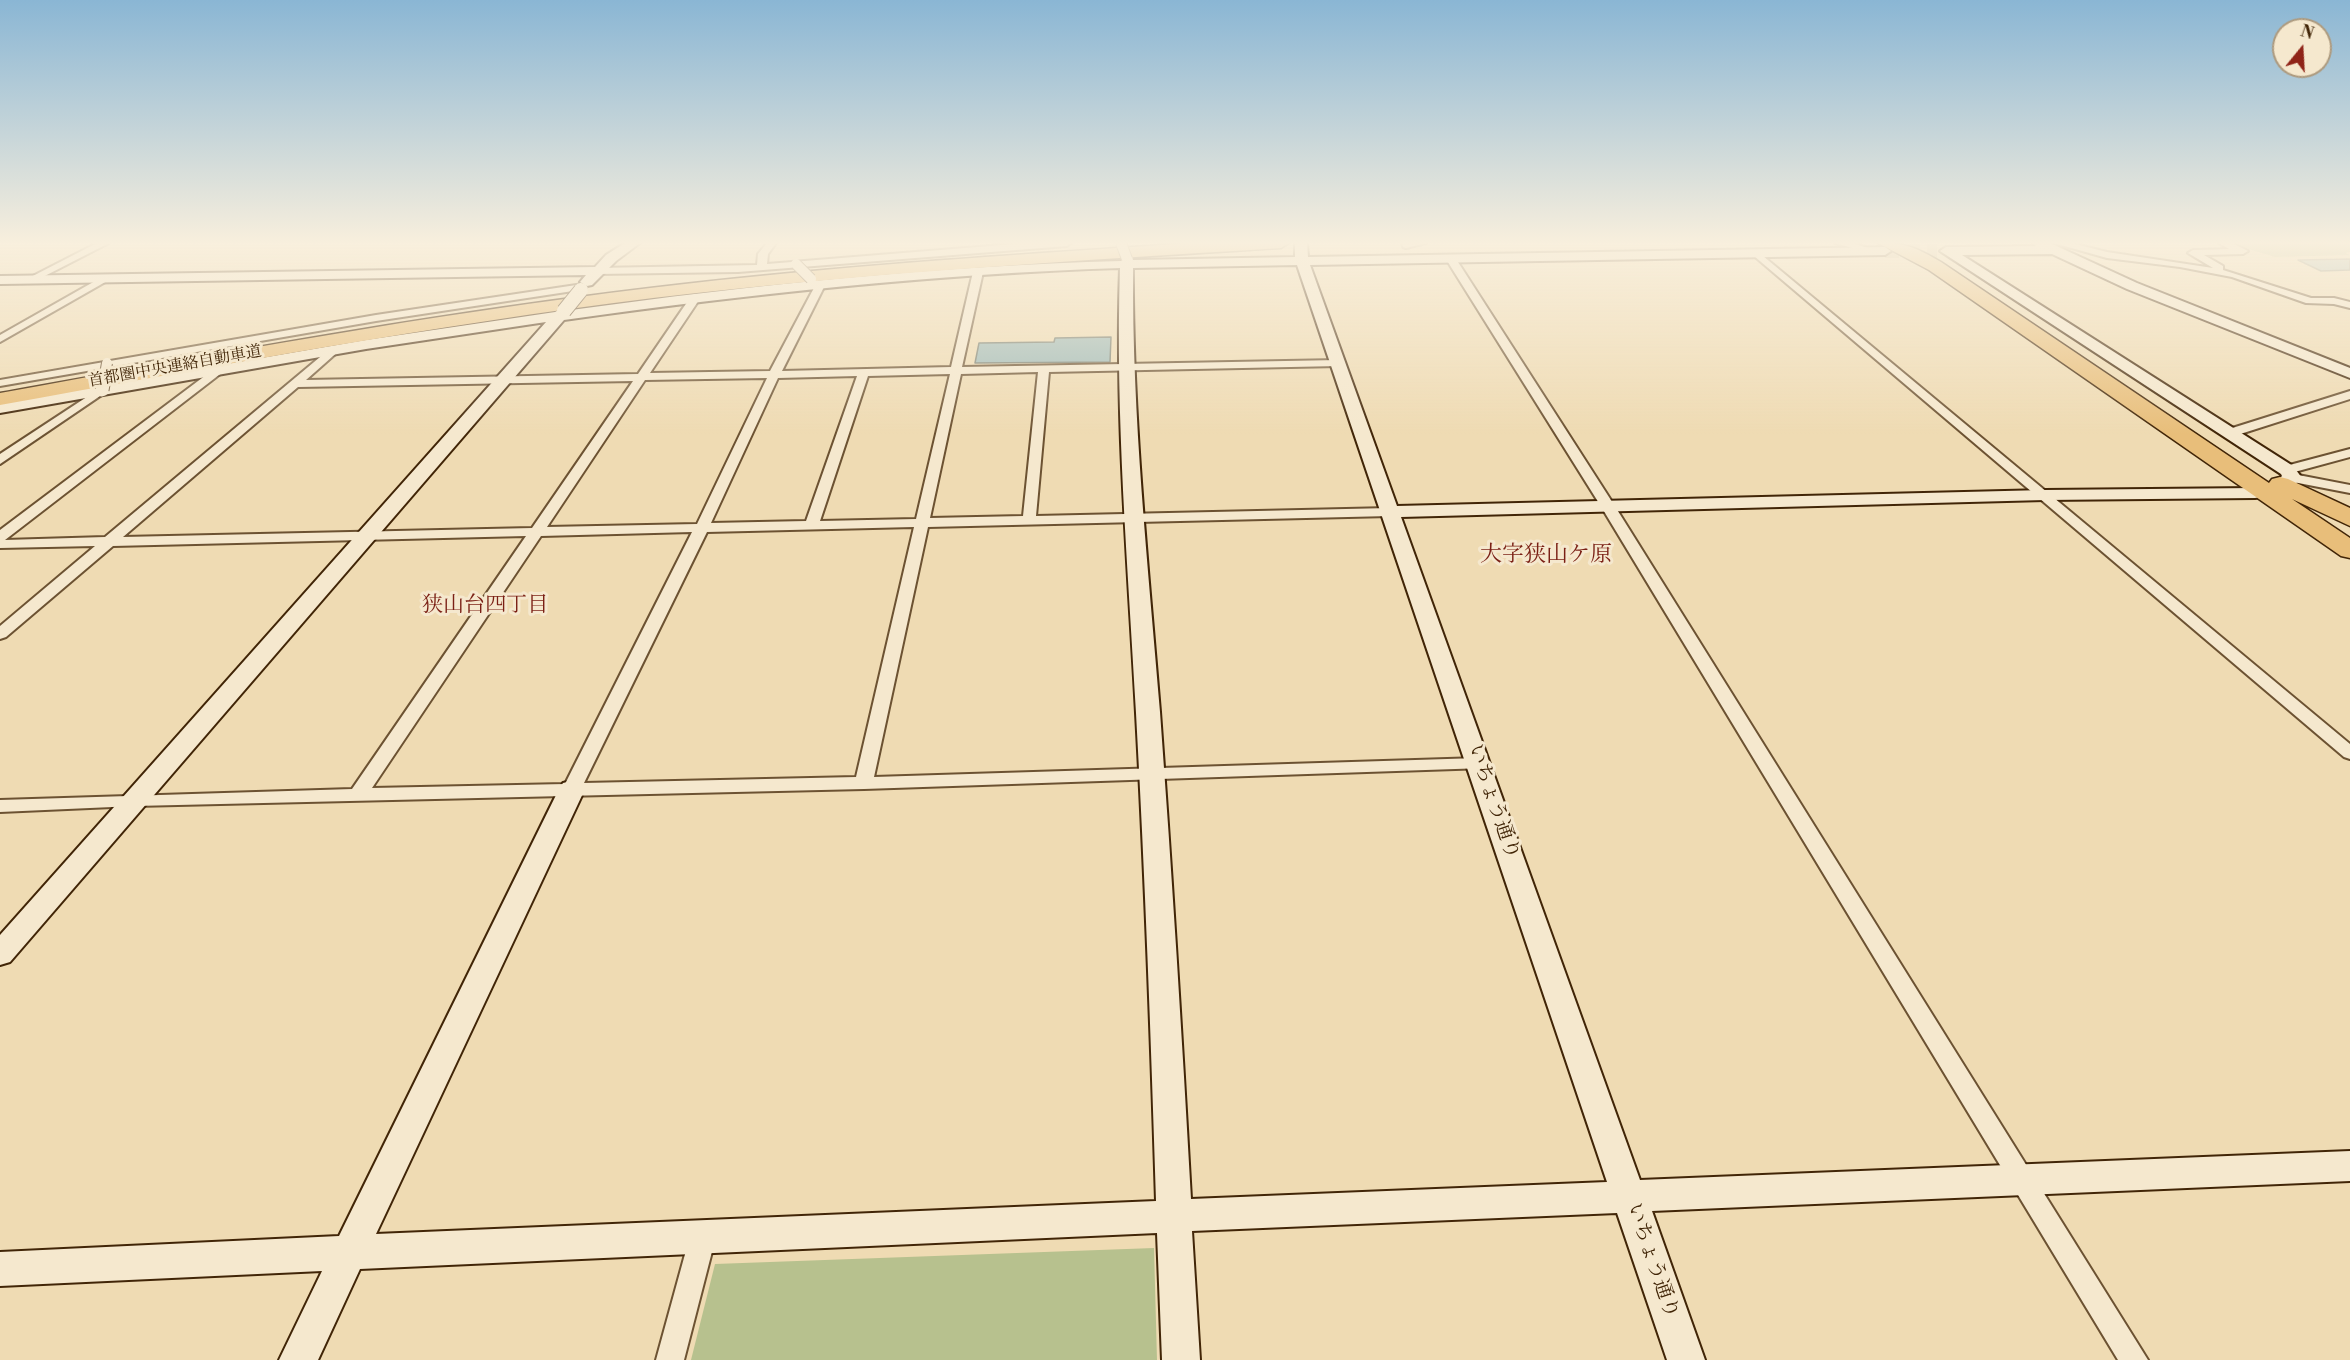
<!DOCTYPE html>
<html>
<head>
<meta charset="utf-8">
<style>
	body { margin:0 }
	#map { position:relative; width:2350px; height:1360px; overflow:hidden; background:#efdbb3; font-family:"Libre Bodoni",serif }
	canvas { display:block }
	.north { position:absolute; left:2272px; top:18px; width:60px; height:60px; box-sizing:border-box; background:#f5e8ce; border:2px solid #ad9a7e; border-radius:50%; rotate:18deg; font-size:16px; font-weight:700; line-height:24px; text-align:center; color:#412507 }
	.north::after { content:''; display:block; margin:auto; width:21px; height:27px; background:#8f2418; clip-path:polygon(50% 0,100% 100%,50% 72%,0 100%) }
</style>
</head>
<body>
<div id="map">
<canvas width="2350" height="1360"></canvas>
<div class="north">N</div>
</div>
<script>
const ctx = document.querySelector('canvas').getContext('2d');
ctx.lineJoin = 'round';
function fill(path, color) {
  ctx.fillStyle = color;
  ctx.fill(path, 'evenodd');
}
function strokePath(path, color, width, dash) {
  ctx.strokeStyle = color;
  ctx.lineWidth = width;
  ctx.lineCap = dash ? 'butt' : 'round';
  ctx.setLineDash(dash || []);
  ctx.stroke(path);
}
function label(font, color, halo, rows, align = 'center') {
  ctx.font = font + ' "Libre Bodoni","Noto Serif JP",serif';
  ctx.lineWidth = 6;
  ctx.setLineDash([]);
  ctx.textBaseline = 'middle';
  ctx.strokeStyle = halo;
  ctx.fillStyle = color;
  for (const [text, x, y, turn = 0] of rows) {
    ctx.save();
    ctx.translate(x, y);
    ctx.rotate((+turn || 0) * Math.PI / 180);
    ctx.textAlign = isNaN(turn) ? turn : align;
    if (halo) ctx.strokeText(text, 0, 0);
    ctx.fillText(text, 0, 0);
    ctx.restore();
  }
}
fill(new Path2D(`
	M 2228,243 L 2350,243 L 2350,252 L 2346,253 L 2350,255 L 2275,257 Z
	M 1154,1248 L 1157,1360 L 691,1360 L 715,1264 Z`), '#b7c18e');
const water = new Path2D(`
	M 2350,259 L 2350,270 L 2321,271 L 2298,260 Z
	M 1111,337 L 1110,362 L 975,363 L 979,343 L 1054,342 L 1055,338 Z`);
fill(water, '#9db9b7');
strokePath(water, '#787e71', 1.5);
strokePath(new Path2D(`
	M 1885,251 L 1937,251`), '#ccb791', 14, [14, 7]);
const street = new Path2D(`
	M 97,243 L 109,243 L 33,282 L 25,280 Z
	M 767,243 L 776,243 L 768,254 L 767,264 L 1027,243 L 1071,243 L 1067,246 L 738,272 L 596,274 L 591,271 L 596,268 L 757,265 L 758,254 Z
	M 1402,243 L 1426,243 L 1406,248 L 1403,247 Z
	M 1835,243 L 1852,243 L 1881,252 L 1876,255 Z
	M 2054,243 L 2071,243 L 2107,252 L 2213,268 L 2188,253 L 2193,250 L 2229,249 L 2219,243 L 2232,243 L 2248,251 L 2243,254 L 2204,255 L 2223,266 L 2223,270 L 2311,298 L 2334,298 L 2350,302 L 2350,308 L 2334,304 L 2306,303 L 2232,277 L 2180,267 L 2107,258 Z
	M 1757,251 L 2350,744 L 2350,759 L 2344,757 L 1754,256 L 1754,252 Z
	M 1451,256 L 1456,259 L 1616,508 L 2148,1360 L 2118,1360 L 1602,508 L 1446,259 Z
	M 978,269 L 983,272 L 962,367 L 1339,360 L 1345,363 L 1339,366 L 1049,372 L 1036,516 L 1390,508 L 1397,512 L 1390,516 L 928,527 L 874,777 L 1479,758 L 1485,760 L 1488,764 L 1485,768 L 864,789 L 135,806 L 0,812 L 0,800 L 352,789 L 526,536 L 113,546 L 6,637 L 0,639 L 0,626 L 95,546 L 0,548 L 0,530 L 218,366 L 222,365 L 228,368 L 5,540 L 105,537 L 332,347 L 340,347 L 341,349 L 306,380 L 638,374 L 692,295 L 696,294 L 701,297 L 650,373 L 770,371 L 815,286 L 806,279 L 811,276 L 825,285 L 782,371 L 951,367 L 973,272 ZM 1038,372 L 1023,516 L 930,518 L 961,374 ZM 950,374 L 916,519 L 820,521 L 868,376 ZM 857,376 L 806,521 L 711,523 L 778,378 ZM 767,378 L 697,524 L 547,527 L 645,380 ZM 633,381 L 532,528 L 123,537 L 298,387 ZM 914,527 L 856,777 L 584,783 L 707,532 ZM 692,532 L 565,784 L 372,788 L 541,536 Z
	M 104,276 L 107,277 L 107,281 L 0,342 L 0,335 Z
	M 583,284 L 586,285 L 586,289 L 376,321 L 0,386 L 0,380 L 376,315 Z
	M 102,387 L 108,390 L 106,392 L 0,464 L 0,454 Z
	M 2350,391 L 2350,399 L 2234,436 L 2226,436 L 2224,433 L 2226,430 Z
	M 2350,449 L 2350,457 L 2287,474 L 2281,470 L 2282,467 Z
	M 2293,474 L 2350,485 L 2350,493 L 2288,481 L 2286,478 Z
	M 703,1224 L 712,1227 L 716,1236 L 684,1360 L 656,1360 L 690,1236 L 694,1227 Z`);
const secondary = new Path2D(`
	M 625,243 L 640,243 L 616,261 L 592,285 L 587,286 L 580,282 L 586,275 L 0,284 L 0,276 L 595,267 L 606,255 Z
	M 1295,243 L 1307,243 L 1308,257 L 1885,247 L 1891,251 L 1885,255 L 1310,265 L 1397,506 L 2045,490 L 2255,488 L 2261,489 L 2264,493 L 2261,497 L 2255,498 L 2045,500 L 1401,517 L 1640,1180 L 2350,1151 L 2350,1181 L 1652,1211 L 1705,1360 L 1667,1360 L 1617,1213 L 1192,1231 L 1200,1360 L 1162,1360 L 1157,1233 L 360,1269 L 318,1360 L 279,1360 L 322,1271 L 0,1286 L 0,1252 L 339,1236 L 559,789 L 563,783 L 572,781 L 581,783 L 585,789 L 376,1234 L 1156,1201 C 1151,1038 1145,876 1136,713 C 1128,565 1115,417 1120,268 C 934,274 748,294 564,320 L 10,962 L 0,965 L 0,935 L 546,322 L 366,349 L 0,413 L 0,403 L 366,340 L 555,312 L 564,307 L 571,310 C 753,285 937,266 1121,261 L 1122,256 L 1132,256 L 1133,260 L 1295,257 ZM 1297,265 L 1607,1182 L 1191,1199 C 1182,1037 1172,875 1160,712 C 1148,564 1132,417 1133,268 Z
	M 2033,243 L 2050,243 L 2137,283 L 2350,368 L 2350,378 L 2345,376 L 2127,289 L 2052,254 L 1962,255 L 2293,466 L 2302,478 C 2297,485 2288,486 2281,484 L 2278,480 L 2282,476 L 2281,474 L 1940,251 L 1946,247 L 2036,246 Z`);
const highway = new Path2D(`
	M 1192,243 L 1289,243 L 1281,248 C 1072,261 862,273 653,298 C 434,325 217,366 0,405 L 0,393 C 216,354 432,314 650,288 C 830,266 1012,255 1192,243 Z
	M 1878,243 C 1907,243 1917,248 1941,262 L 2269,483 L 2272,479 L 2280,477 L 2288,479 L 2350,508 L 2350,526 L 2292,499 L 2350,538 L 2350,558 L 2341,556 L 1929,270 Z`);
strokePath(street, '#6c5232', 4);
strokePath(secondary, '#412507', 4);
strokePath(highway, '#412507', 3);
fill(street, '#f5e8ce');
fill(secondary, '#f5e8ce');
fill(highway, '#e8be7a');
const streetBridgeFar1 = new Path2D(`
	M 1121,243 L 1127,259
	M 796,264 L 811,279
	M 104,380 L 107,363`);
const streetBridge = new Path2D(`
	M 102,390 L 104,379`);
const secondaryBridge = new Path2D(`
	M 564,311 L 581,290`);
strokePath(streetBridgeFar1, '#6c5232', 12, []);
strokePath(streetBridge, '#6c5232', 15, []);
strokePath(secondaryBridge, '#412507', 16, []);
strokePath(streetBridgeFar1, '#f5e8ce', 10);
strokePath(streetBridge, '#f5e8ce', 13);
strokePath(secondaryBridge, '#f5e8ce', 14);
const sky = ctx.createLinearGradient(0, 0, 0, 434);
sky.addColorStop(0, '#8ab6d4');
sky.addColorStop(0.56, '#f8efdd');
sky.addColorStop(1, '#f8efdd00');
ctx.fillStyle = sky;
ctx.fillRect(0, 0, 2350, 434);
label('16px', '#412507', '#f5e8ce', [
	["首都圏中央連絡自動車道",175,367,-10]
]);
label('20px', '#412507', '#f5e8ce', [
	["いちょう通り",1493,802,71],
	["いちょう通り",1652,1261,71]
]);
label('21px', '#7a1f14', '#f5e8ce', [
	["狭山台四丁目",485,606]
]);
label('22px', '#7a1f14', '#f5e8ce', [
	["大字狭山ケ原",1546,556]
]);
</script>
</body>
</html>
